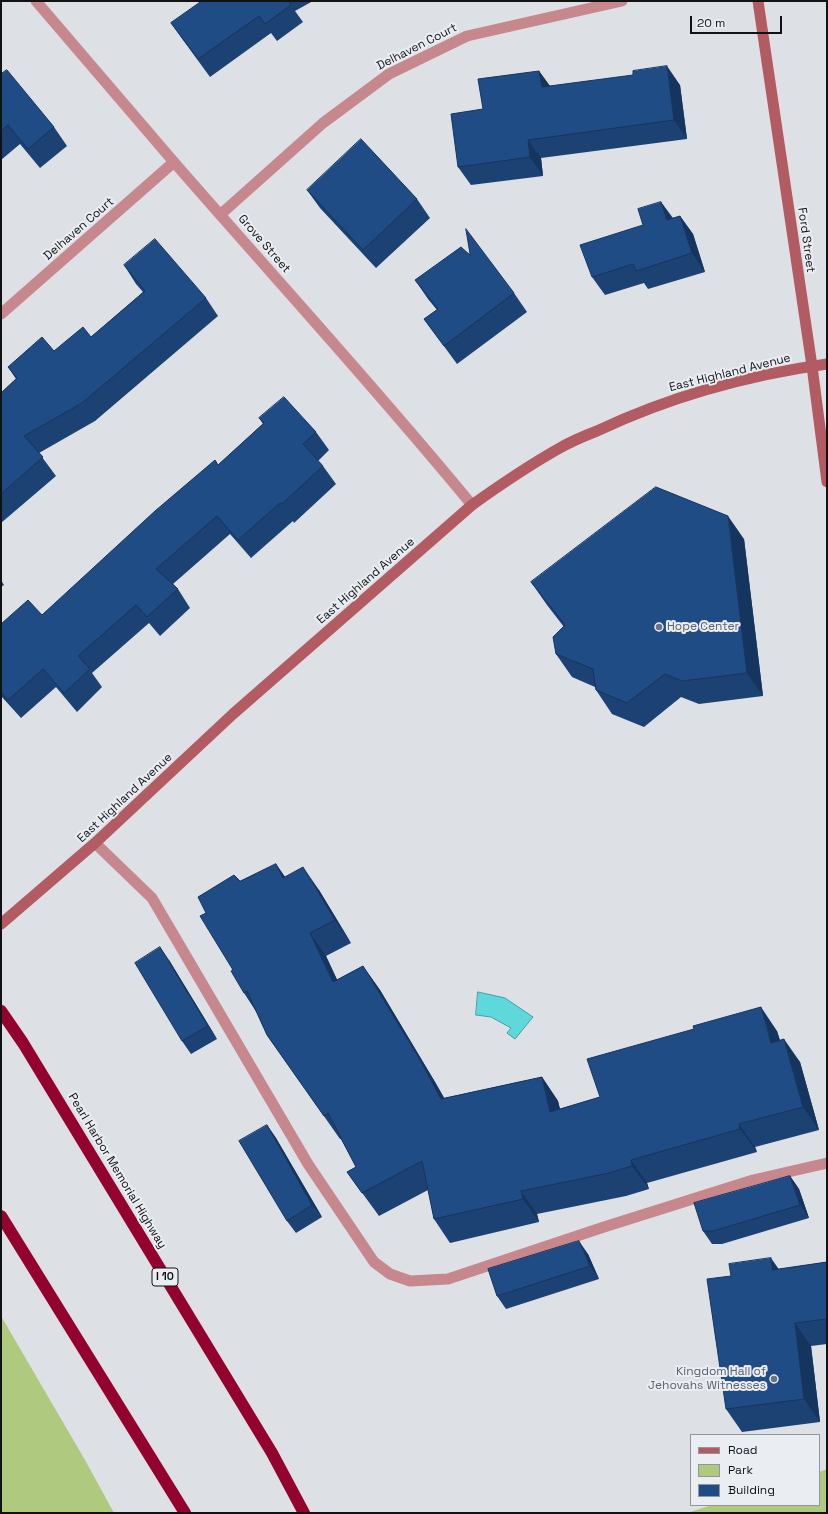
<!DOCTYPE html>
<html>
<head>
<meta charset="utf-8">
<style>
	body { margin:0 }
	#map { position:relative; width:828px; height:1514px; overflow:hidden; background:#dde1e6; font-family:"Space Grotesk",sans-serif }
	canvas { display:block }
	.frame { position:absolute; inset:0; border:2px solid #101213; pointer-events:none }
	.legend { position:absolute; left:690px; top:1434px; width:130px; height:72px; box-sizing:border-box; background:#eaeef3; border:1px solid #939699; margin:0; padding:5px 7px; list-style:none; font-size:12px; color:#101213 }
	.legend li { display:flex; align-items:center; gap:8px; height:20px }
	.legend b { width:20px; border:1px solid #939699 }
	.scale { position:absolute; left:690px; top:16px; width:92px; height:18px; box-sizing:border-box; border:2px solid #101213; border-top:0; padding-left:5px; font-size:12px; line-height:14px; white-space:nowrap; color:#101213; -webkit-text-stroke:3px #eaeef3; paint-order:stroke }
</style>
</head>
<body>
<div id="map">
<canvas width="828" height="1514"></canvas>
<div class="frame"></div>
<ul class="legend">
<li><b style="height:5px;background:#b35b63"></b>Road</li>
<li><b style="height:11px;background:#afc97e"></b>Park</li>
<li><b style="height:11px;background:#204c86"></b>Building</li>
</ul>
<div class="scale">20 m</div>
</div>
<script>
const ctx = document.querySelector('canvas').getContext('2d');
ctx.lineJoin = 'round';
function fill(path, color) {
  ctx.fillStyle = color;
  ctx.fill(path, 'evenodd');
}
function strokePath(path, color, width, dash) {
  ctx.strokeStyle = color;
  ctx.lineWidth = width;
  ctx.lineCap = dash ? 'butt' : 'round';
  ctx.setLineDash(dash || []);
  ctx.stroke(path);
}
function label(font, color, halo, rows, align = 'center') {
  ctx.font = font + ' "Space Grotesk",sans-serif';
  ctx.lineWidth = 4;
  ctx.setLineDash([]);
  ctx.textBaseline = 'middle';
  ctx.strokeStyle = halo;
  ctx.fillStyle = color;
  for (const [text, x, y, turn = 0] of rows) {
    ctx.save();
    ctx.translate(x, y);
    ctx.rotate((+turn || 0) * Math.PI / 180);
    ctx.textAlign = isNaN(turn) ? turn : align;
    if (halo) ctx.strokeText(text, 0, 0);
    ctx.fillText(text, 0, 0);
    ctx.restore();
  }
}
fill(new Path2D(`
	M 1,1316 L 85,1460 L 114,1513 L 1,1513 Z
	M 827,1469 L 827,1513 L 687,1513 L 712,1505 L 819,1505 L 819,1472 Z`), '#afc97e');
const water = new Path2D(`
	M 478,992 L 505,998 L 533,1017 L 515,1039 L 507,1033 L 511,1028 L 491,1017 L 476,1015 Z`);
fill(water, '#5fd8dc');
strokePath(water, '#479da0', 1);
strokePath(new Path2D(`
	M 95,843 L 152,898 L 308,1164 L 374,1262 L 390,1274 L 410,1281 L 448,1279 L 604,1227 L 753,1180 L 827,1163`), '#c6888c', 11);
strokePath(new Path2D(`
	M 36,1 C 82,54 127,108 173,161 C 273,276 376,388 472,505
	M 221,214 L 323,123 L 389,74 L 467,36 L 622,1
	M 1,314 L 174,162`), '#c6888c', 11);
strokePath(new Path2D(`
	M 758,1 L 812,366 L 827,482
	M 1,924 L 95,843 L 233,714 L 472,505 C 500,485 528,466 558,449 C 570,442 584,436 597,431 C 669,397 748,375 827,364`), '#b35b63', 11);
strokePath(new Path2D(`
	M 1,1011 L 23,1043 L 272,1453 L 304,1513
	M 1,1216 L 185,1513`), '#93032e', 12);
fill(new Path2D(`
	M 202,1 L 313,1 L 295,11 L 303,22 L 277,41 L 271,33 L 210,77 L 183,40 L 171,23 Z
	M 539,71 L 550,86 L 680,85 L 687,139 L 541,158 L 543,176 L 471,185 L 458,167 L 483,109 Z
	M 1,74 L 54,127 L 67,146 L 40,168 L 20,144 L 1,160 Z
	M 307,190 L 417,199 L 430,218 L 376,268 L 320,208 Z
	M 661,202 L 673,218 L 680,216 L 693,234 L 705,272 L 648,289 L 644,283 L 605,295 L 592,277 L 643,225 Z
	M 470,255 L 514,293 L 527,312 L 457,364 L 424,319 L 437,310 L 428,299 L 415,280 Z
	M 124,265 L 206,298 L 218,316 L 95,421 L 39,453 L 56,476 L 1,523 L 1,393 L 16,379 L 8,367 L 54,351 L 91,337 L 143,292 L 136,284 Z
	M 259,418 L 316,432 L 329,450 L 318,461 L 323,466 L 336,484 L 294,523 L 293,521 L 251,558 L 230,534 L 173,584 L 178,589 L 190,608 L 160,636 L 149,623 L 92,673 L 102,687 L 77,712 L 56,687 L 21,718 L 1,696 L 1,624 L 42,615 L 218,465 L 263,424 Z
	M 744,539 L 763,696 L 699,704 L 681,697 L 644,727 L 612,714 L 596,690 L 595,687 L 572,677 L 556,654 L 564,627 L 547,605 L 531,582 Z
	M 1,580 L 4,585 L 1,587 Z
	M 276,864 L 285,877 L 319,890 L 351,943 L 326,956 L 337,980 L 363,966 L 380,990 L 435,1082 L 444,1098 L 542,1077 L 558,1101 L 560,1109 L 600,1097 L 777,1031 L 780,1040 L 800,1062 L 819,1130 L 755,1147 L 757,1152 L 647,1183 L 649,1189 L 626,1196 L 537,1214 L 539,1222 L 450,1243 L 434,1219 L 428,1190 L 379,1216 L 347,1172 L 356,1167 L 341,1139 L 340,1139 L 267,1035 L 257,1013 L 244,993 L 233,970 L 206,913 L 240,881 Z
	M 169,960 L 217,1039 L 191,1054 L 182,1041 Z
	M 267,1125 L 276,1138 L 322,1217 L 296,1233 L 287,1221 Z
	M 790,1176 L 799,1189 L 809,1218 L 722,1244 L 712,1244 L 703,1231 Z
	M 588,1254 L 599,1279 L 506,1309 L 497,1296 Z
	M 827,1262 L 827,1344 L 811,1346 L 820,1422 L 742,1432 L 726,1409 L 731,1276 Z`), '#1c4173');
fill(new Path2D(`
	M 667,66 L 680,85 L 687,139 L 674,120 Z
	M 539,71 L 552,89 L 542,87 Z
	M 528,140 L 541,158 L 543,176 L 530,157 Z
	M 661,202 L 674,221 L 667,220 Z
	M 680,216 L 693,234 L 705,272 L 692,253 Z
	M 728,516 L 744,539 L 763,696 L 747,673 Z
	M 276,864 L 292,887 L 283,878 Z
	M 303,867 L 319,890 L 351,943 L 335,920 Z
	M 310,933 L 326,956 L 349,1005 L 333,982 Z
	M 160,947 L 169,960 L 217,1039 L 208,1026 Z
	M 363,966 L 380,990 L 435,1082 L 458,1122 L 441,1099 Z
	M 761,1007 L 777,1031 L 787,1066 L 771,1043 Z
	M 784,1039 L 800,1062 L 819,1130 L 803,1107 Z
	M 542,1077 L 558,1101 L 566,1135 L 550,1112 Z
	M 739,1124 L 755,1147 L 757,1152 L 740,1129 Z
	M 267,1125 L 276,1138 L 322,1217 L 312,1205 Z
	M 631,1160 L 647,1183 L 649,1189 L 632,1166 Z
	M 790,1176 L 799,1189 L 809,1218 L 800,1205 Z
	M 521,1191 L 537,1214 L 539,1222 L 523,1199 Z
	M 579,1241 L 588,1254 L 599,1279 L 590,1266 Z
	M 771,1258 L 787,1281 L 772,1270 Z
	M 795,1323 L 811,1346 L 820,1422 L 804,1399 Z`), '#16355e');
const building = new Path2D(`
	M 202,1 L 289,1 L 291,5 L 265,24 L 259,16 L 198,59 L 171,23 Z
	M 667,66 L 674,120 L 528,140 L 530,157 L 458,167 L 451,114 L 483,109 L 478,79 L 539,71 L 542,87 L 633,75 L 633,71 Z
	M 7,70 L 54,127 L 28,149 L 8,125 L 1,131 L 1,74 Z
	M 361,139 L 417,199 L 363,250 L 307,190 Z
	M 661,202 L 667,220 L 680,216 L 692,253 L 636,271 L 633,264 L 592,277 L 580,245 L 643,225 L 638,209 Z
	M 466,229 L 514,293 L 444,346 L 424,319 L 438,309 L 415,280 L 461,247 L 470,255 Z
	M 155,239 L 206,298 L 82,403 L 24,436 L 43,457 L 1,494 L 1,393 L 17,378 L 8,367 L 42,337 L 54,351 L 83,327 L 91,337 L 145,291 L 124,265 Z
	M 284,397 L 316,432 L 303,444 L 323,466 L 282,504 L 280,503 L 238,540 L 217,516 L 156,569 L 178,589 L 147,617 L 136,605 L 78,656 L 90,669 L 64,693 L 43,669 L 8,700 L 1,692 L 1,624 L 28,600 L 42,615 L 155,511 L 215,460 L 218,465 L 264,423 L 259,418 Z
	M 656,487 L 728,516 L 747,673 L 682,681 L 665,674 L 627,703 L 596,690 L 593,669 L 556,654 L 553,637 L 565,625 L 531,582 Z
	M 276,864 L 283,878 L 303,867 L 335,920 L 310,933 L 333,982 L 363,966 L 419,1058 L 441,1099 L 542,1077 L 550,1112 L 600,1097 L 587,1059 L 694,1029 L 693,1026 L 761,1007 L 771,1043 L 784,1039 L 803,1107 L 739,1124 L 740,1129 L 631,1160 L 632,1166 L 609,1173 L 521,1191 L 523,1199 L 434,1219 L 422,1161 L 362,1193 L 347,1172 L 356,1167 L 328,1113 L 324,1116 L 267,1035 L 247,991 L 244,993 L 231,971 L 233,970 L 200,916 L 206,913 L 198,897 L 234,875 L 240,881 Z
	M 160,947 L 208,1026 L 182,1041 L 135,963 Z
	M 267,1125 L 312,1205 L 287,1221 L 239,1141 Z
	M 790,1176 L 800,1205 L 713,1231 L 703,1231 L 694,1203 Z
	M 579,1241 L 590,1266 L 497,1296 L 488,1269 Z
	M 771,1258 L 772,1270 L 827,1262 L 827,1319 L 795,1323 L 804,1399 L 726,1409 L 707,1279 L 731,1276 L 729,1264 Z`);
fill(building, '#204c86');
strokePath(building, '#16355e', 1);
for (const [x, y, r, color] of [
	[659,627,4,"#6b7280"],
	[774,1379,4,"#6b7280"]
]) {
  const dot = new Path2D();
  dot.arc(x, y, r, 0, 2 * Math.PI);
  ctx.fillStyle = color;
  ctx.fill(dot);
  strokePath(dot, '#eaeef3', 1.5);
}
for (const [x, y, w] of [
	[165,1277,26]
]) {
  const box = new Path2D();
  box.roundRect(x - w / 2, y - 9, w, 18, 3);
  ctx.fillStyle = '#eaeef3';
  ctx.fill(box);
  strokePath(box, '#101213', 1);
}
label('bold 11px', '#101213', null, [
	["I 10",165,1277]
]);
label('12px', '#101213', '#eaeef3', [
	["Delhaven Court",417,47,-27],
	["Delhaven Court",79,229,-41],
	["Ford Street",806,240,82],
	["Grove Street",264,244,49],
	["East Highland Avenue",730,373,-14],
	["East Highland Avenue",366,581,-41],
	["East Highland Avenue",125,798,-43],
	["Pearl Harbor Memorial Highway",117,1171,59]
]);
label('12px', '#5b616d', '#eaeef3', [
	["Hope Center",667,627],
	["Kingdom Hall of",766,1372,"right"],
	["Jehovahs Witnesses",766,1386,"right"]
], 'left');
</script>
</body>
</html>
